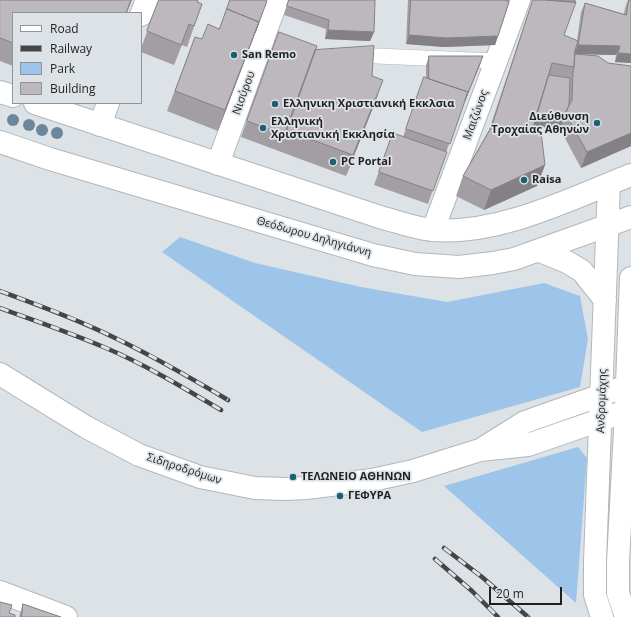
<!DOCTYPE html>
<html>
<head>
<meta charset="utf-8">
<style>
	body { margin:0 }
	#map { position:relative; width:631px; height:617px; overflow:hidden; background:#dde2e6; font-family:"Open Sans",sans-serif }
	canvas { display:block }
	.legend { position:absolute; left:12px; top:12px; width:130px; height:92px; box-sizing:border-box; background:#dde2e6; border:1px solid #919498; margin:0; padding:5px 7px; list-style:none; font-size:12px; color:#1f2022 }
	.legend li { display:flex; align-items:center; gap:8px; height:20px }
	.legend b { width:20px; border:1px solid #919498 }
	.scale { position:absolute; left:489px; top:587px; width:73px; height:18px; box-sizing:border-box; border:2px solid #1f2022; border-top:0; padding-left:5px; font-size:12px; line-height:14px; white-space:nowrap; color:#1f2022; -webkit-text-stroke:3px #dde2e6; paint-order:stroke }
</style>
</head>
<body>
<div id="map">
<canvas width="631" height="617"></canvas>
<ul class="legend">
<li><b style="height:5px;background:#fff"></b>Road</li>
<li><b style="height:5px;background:#434547"></b>Railway</li>
<li><b style="height:11px;background:#9dc5ea"></b>Park</li>
<li><b style="height:11px;background:#bcb8bd"></b>Building</li>
</ul>
<div class="scale">20 m</div>
</div>
<script>
const ctx = document.querySelector('canvas').getContext('2d');
ctx.lineJoin = 'round';
function fill(path, color) {
  ctx.fillStyle = color;
  ctx.fill(path, 'evenodd');
}
function strokePath(path, color, width, dash) {
  ctx.strokeStyle = color;
  ctx.lineWidth = width;
  ctx.lineCap = dash ? 'butt' : 'round';
  ctx.setLineDash(dash || []);
  ctx.stroke(path);
}
function label(font, color, halo, rows, align = 'center') {
  ctx.font = font + ' "Open Sans",sans-serif';
  ctx.lineWidth = 3.5;
  ctx.setLineDash([]);
  ctx.textBaseline = 'middle';
  ctx.strokeStyle = halo;
  ctx.fillStyle = color;
  for (const [text, x, y, turn = 0] of rows) {
    ctx.save();
    ctx.translate(x, y);
    ctx.rotate((+turn || 0) * Math.PI / 180);
    ctx.textAlign = isNaN(turn) ? turn : align;
    if (halo) ctx.strokeText(text, 0, 0);
    ctx.fillText(text, 0, 0);
    ctx.restore();
  }
}
fill(new Path2D(`
	M 180,237 L 255,263 L 361,287 L 447,302 L 544,283 L 580,296 L 588,339 L 580,387 L 422,432 L 162,252 Z
	M 578,447 L 587,458 L 576,603 L 444,486 Z`), '#9dc5ea');
const service = new Path2D(`
	M 353,55 L 496,61`);
const minor = new Path2D(`
	M 141,15 L 147,0
	M 100,125 L 108,103
	M 218,164 L 277,0
	M 433,230 L 519,0
	M 0,592 L 66,617`);
const tertiary = new Path2D(`
	M 0,374 L 86,427 L 139,455 L 200,477 L 255,488 L 285,489 L 306,488 L 372,480 L 413,471 L 480,450 L 528,445 L 626,411
	M 485,447 L 525,422 L 627,386`);
const secondary = new Path2D(`
	M 0,92 L 13,96
	M 35,103 L 383,218 C 399,222 417,229 433,230 C 500,235 570,199 631,175
	M 0,142 L 50,159 L 373,255 L 415,264 L 459,267 L 493,263 L 514,259 L 631,217
	M 540,251 L 567,262 L 582,271 L 605,300
	M 602,617 L 595,595 L 595,561 L 609,184
	M 626,617 L 618,593 L 618,562 L 626,411 L 631,278`);
strokePath(service, '#b2b7bb', 16);
strokePath(minor, '#b2b7bb', 24);
strokePath(tertiary, '#b2b7bb', 24);
strokePath(secondary, '#b2b7bb', 24);
strokePath(service, '#fff', 15);
strokePath(minor, '#fff', 22);
strokePath(tertiary, '#fff', 22);
strokePath(secondary, '#fff', 22);
const rail = new Path2D(`
	M 0,291 C 38,305 77,319 113,337 C 153,356 191,378 228,400
	M 0,308 C 36,321 71,333 106,348 C 146,365 184,388 221,410
	M 444,548 L 482,577 L 528,617
	M 435,559 L 472,591 L 498,617`);
strokePath(rail, '#434547', 4.5);
strokePath(rail, '#dde2e6', 3, [9]);
ctx.fillStyle = '#6c879b';
for (const [x, y] of [
	[13,120],
	[29,125],
	[42,130],
	[57,133]
]) {
  ctx.beginPath();
  ctx.arc(x, y, 6, 0, 2 * Math.PI);
  ctx.fill();
}
fill(new Path2D(`
	M 0,0 L 132,0 L 127,13 L 13,13 L 13,66 L 0,61 Z
	M 159,0 L 197,2 L 202,4 L 187,47 L 182,45 L 174,65 L 141,52 L 141,48 Z
	M 230,0 L 267,0 L 218,131 L 167,111 L 195,37 L 202,39 L 219,29 Z
	M 289,0 L 374,32 L 370,41 L 325,39 L 326,29 L 284,15 Z
	M 408,0 L 510,0 L 495,45 L 444,47 L 406,44 Z
	M 533,0 L 564,35 L 577,41 L 581,12 L 585,3 L 624,14 L 625,8 L 628,0 L 631,0 L 631,63 L 615,62 L 616,55 L 576,54 L 608,63 L 631,66 L 631,146 L 581,168 L 560,129 L 534,126 L 533,128 L 545,165 L 537,186 L 484,210 L 456,196 L 463,176 L 489,130 L 526,20 Z
	M 279,32 L 372,76 L 376,100 L 346,176 L 241,137 Z
	M 429,56 L 480,65 L 462,107 L 428,204 L 374,185 L 393,133 L 403,137 L 424,77 L 426,78 L 426,65 Z
	M 23,604 L 61,617 L 19,617 Z`), '#a29ea3');
fill(new Path2D(`
	M 267,0 L 252,42 L 218,131 L 225,110 Z
	M 328,30 L 374,32 L 370,41 L 325,39 Z
	M 409,35 L 498,36 L 495,45 L 444,47 L 406,44 Z
	M 578,45 L 620,46 L 616,55 L 574,54 Z
	M 618,53 L 631,54 L 631,63 L 615,62 Z
	M 483,56 L 480,65 L 460,113 L 464,103 Z
	M 383,80 L 376,100 L 346,176 L 353,155 Z
	M 535,116 L 563,120 L 560,129 L 532,126 Z
	M 631,133 L 631,146 L 581,168 L 587,152 Z
	M 545,165 L 537,186 L 484,210 L 491,190 Z`), '#848184');
const building = new Path2D(`
	M 0,0 L 131,0 L 126,13 L 13,13 L 13,43 L 0,38 Z
	M 159,0 L 198,0 L 197,2 L 202,4 L 194,26 L 189,24 L 181,45 L 147,31 Z
	M 230,0 L 265,0 L 267,1 L 255,33 L 259,22 L 227,9 Z
	M 289,0 L 375,0 L 374,32 L 328,30 L 329,20 L 287,6 Z
	M 411,0 L 505,0 L 509,2 L 498,36 L 447,38 L 409,35 Z
	M 533,0 L 546,0 L 576,2 L 564,35 L 578,41 L 575,50 L 574,67 L 552,63 L 533,128 L 541,132 L 545,165 L 491,190 L 463,176 L 491,128 Z
	M 546,0 L 575,0 L 575,2 Z
	M 629,0 L 631,0 L 631,54 L 618,53 L 620,46 L 578,45 L 585,3 L 626,15 Z
	M 227,9 L 259,22 L 225,110 L 175,91 L 195,37 L 202,39 L 208,24 L 219,29 Z
	M 279,32 L 317,46 L 285,135 L 247,121 Z
	M 374,46 L 372,76 L 383,80 L 353,155 L 286,130 L 315,50 Z
	M 575,54 L 598,56 L 608,63 L 631,66 L 631,133 L 587,152 L 565,113 L 572,100 L 573,71 L 574,67 Z
	M 429,56 L 483,56 L 465,100 L 468,92 L 429,79 Z
	M 549,75 L 570,78 L 569,105 L 563,120 L 536,117 Z
	M 424,77 L 468,92 L 450,144 L 406,129 Z
	M 393,133 L 447,152 L 433,191 L 379,172 Z
	M 0,602 L 12,605 L 9,613 L 15,615 L 15,617 L 0,617 Z
	M 23,604 L 61,617 L 22,617 Z`);
fill(building, '#bcb8bd');
strokePath(building, '#848184', 1);
for (const [x, y, r, color] of [
	[234,55,4,"#1d5f73"],
	[275,104,4,"#1d5f73"],
	[597,123,4,"#1d5f73"],
	[263,128,4,"#1d5f73"],
	[333,162,4,"#1d5f73"],
	[524,180,4,"#1d5f73"],
	[293,477,4,"#1d5f73"],
	[340,496,4,"#1d5f73"]
]) {
  const dot = new Path2D();
  dot.arc(x, y, r, 0, 2 * Math.PI);
  ctx.fillStyle = color;
  ctx.fill(dot);
  strokePath(dot, '#dde2e6', 1.5);
}
label('bold 11px', '#1f2022', '#dde2e6', [
	["San Remo",242,55],
	["Ελληνικη Χριστιανική Εκκλσια",283,104],
	["Διεύθυνση",589,117,"right"],
	["Τροχαίας Αθηνών",589,130,"right"],
	["Ελληνική",271,122],
	["Χριστιανική Εκκλησία",271,135],
	["PC Portal",341,162],
	["Raisa",532,180],
	["ΤΕΛΩΝΕΙΟ ΑΘΗΝΩΝ",301,477],
	["ΓΕΦΥΡΑ",348,496]
], 'left');
label('11px', '#1f2022', '#dde2e6', [
	["Νισύρου",244,93,-70],
	["Μαιζώνος",476,115,-70],
	["Θεόδωρου Δηληγιάννη",314,237,16],
	["Ανδρομάχης",602,401,-88],
	["Σιδηροδρόμων",184,469,18]
]);
</script>
</body>
</html>
